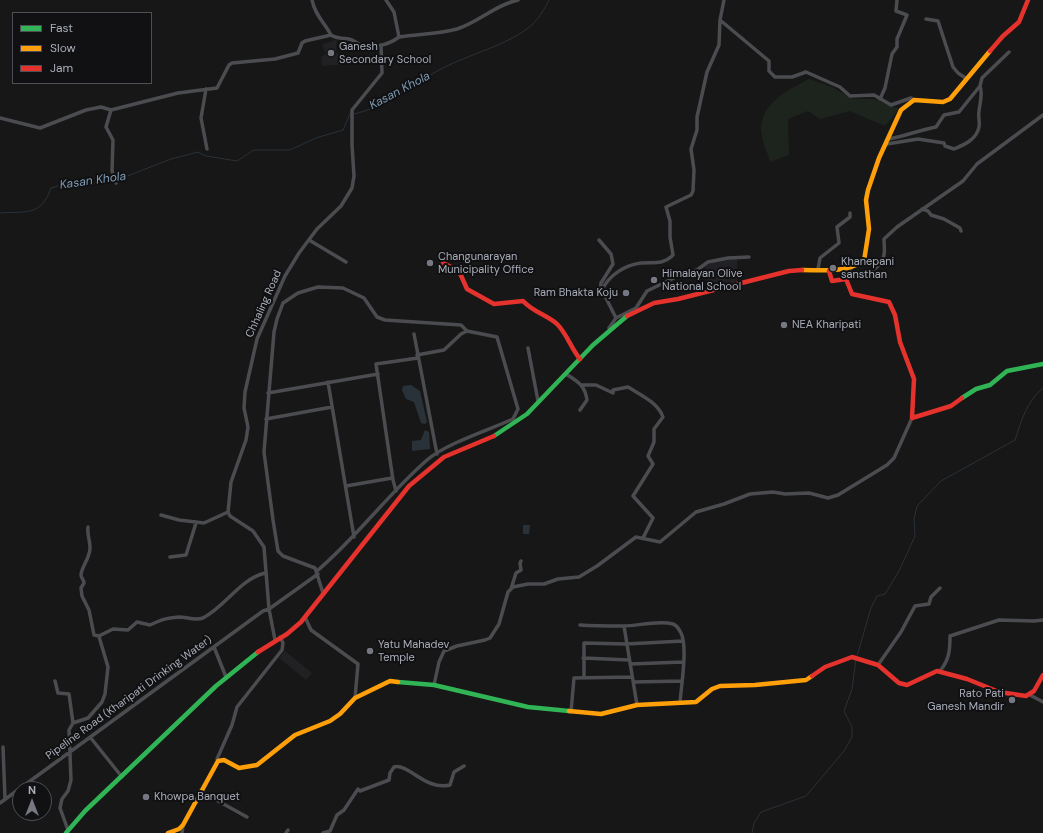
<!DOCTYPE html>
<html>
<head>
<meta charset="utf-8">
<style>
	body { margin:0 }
	#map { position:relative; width:1043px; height:833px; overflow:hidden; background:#171717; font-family:"DM Sans",sans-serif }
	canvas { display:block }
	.legend { position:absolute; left:12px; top:12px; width:140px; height:72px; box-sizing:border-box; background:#111113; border:1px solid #4d4f55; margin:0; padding:5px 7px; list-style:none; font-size:12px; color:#a8adb8 }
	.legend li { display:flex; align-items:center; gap:8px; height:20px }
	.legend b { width:20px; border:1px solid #4d4f55 }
	.north { position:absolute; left:12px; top:781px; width:40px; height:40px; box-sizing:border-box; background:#111113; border:1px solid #4d4f55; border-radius:50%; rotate:0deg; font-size:11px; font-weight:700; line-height:16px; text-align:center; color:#a8adb8 }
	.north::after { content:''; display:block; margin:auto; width:14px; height:18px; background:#757880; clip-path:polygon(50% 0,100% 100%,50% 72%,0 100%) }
</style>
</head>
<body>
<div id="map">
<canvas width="1043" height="833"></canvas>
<ul class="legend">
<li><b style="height:5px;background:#30b455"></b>Fast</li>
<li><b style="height:5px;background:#ff9f0a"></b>Slow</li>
<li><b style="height:5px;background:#e5322d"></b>Jam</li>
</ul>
<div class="north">N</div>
</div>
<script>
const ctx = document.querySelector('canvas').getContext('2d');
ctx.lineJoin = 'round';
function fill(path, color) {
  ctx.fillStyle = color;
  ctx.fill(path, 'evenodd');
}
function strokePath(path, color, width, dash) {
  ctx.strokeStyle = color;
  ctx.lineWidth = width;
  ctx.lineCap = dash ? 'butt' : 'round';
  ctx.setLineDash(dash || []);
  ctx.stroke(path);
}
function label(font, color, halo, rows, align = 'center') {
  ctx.font = font + ' "DM Sans",sans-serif';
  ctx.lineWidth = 4;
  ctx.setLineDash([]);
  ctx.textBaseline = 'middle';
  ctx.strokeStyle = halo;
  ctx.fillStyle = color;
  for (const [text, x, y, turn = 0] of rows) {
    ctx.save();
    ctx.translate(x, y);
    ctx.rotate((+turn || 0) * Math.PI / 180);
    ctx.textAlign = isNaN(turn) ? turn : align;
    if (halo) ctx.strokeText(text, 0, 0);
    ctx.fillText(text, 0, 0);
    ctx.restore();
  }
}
fill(new Path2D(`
	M 337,39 L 336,52 L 338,54 L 352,58 L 347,64 L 322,66 L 321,57 L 326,54 L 322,45 Z
	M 737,258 L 737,282 L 708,289 L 705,266 L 721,259 Z
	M 285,651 L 312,673 L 306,680 L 279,658 Z`), '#212123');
fill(new Path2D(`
	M 809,79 L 832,87 L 853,99 L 874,99 L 899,109 L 885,126 L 850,111 L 820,119 L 808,111 L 788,119 L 789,155 L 770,162 C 768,153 761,139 761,129 C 762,102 788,90 809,79 Z`), '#1d241e');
fill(new Path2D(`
	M 411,385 L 420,391 L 427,422 L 425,424 L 421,423 L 414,402 L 406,399 L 402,390 L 403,386 Z
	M 425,430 L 429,432 L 430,449 L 412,451 L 412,441 L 421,440 Z
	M 523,525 L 530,525 L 529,534 L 523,534 Z`), '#2a3239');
strokePath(new Path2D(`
	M 353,114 C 384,109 419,79 447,66 C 474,53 503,46 527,29 C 537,22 544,10 549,0
	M 117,180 L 171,159 L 198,152 L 206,156 L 237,161 L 254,150 L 290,150 L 316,138 L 343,130 L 350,114
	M 0,213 C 26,211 41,217 51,188 C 71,181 93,185 114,181
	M 857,656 L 871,608 L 877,596 L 885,594 L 899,571 L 915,536 L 914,519 L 917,506 L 941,481 L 1015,440 C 1021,421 1027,401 1043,388
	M 752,833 L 754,823 L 761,812 L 806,796 L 844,751 L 852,737 L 852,727 L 844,711 L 852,689 L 856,659`), '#2a3239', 1);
strokePath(new Path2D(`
	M 312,0 C 315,15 324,22 331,35
	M 386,0 L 394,12 L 399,37
	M 724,0 L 720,20 L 769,61 L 769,71 L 775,77 L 792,77 L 806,72 L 840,87 L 850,96 L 874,95 L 891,105 L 911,98 L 914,100
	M 926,19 L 938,21 L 953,67 L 958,73 L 967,79
	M 206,89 L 201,118 L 207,149
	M 880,99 L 885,88 L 892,54 L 897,47 L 897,39 L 907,15 L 896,11 L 897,0
	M 111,110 L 106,127 L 113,140 L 112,171 L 116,183
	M 0,118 L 40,128 L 86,110 L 101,107 L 111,110 L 178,93 L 217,88 L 229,65 L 232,63 L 275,59 L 298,53 L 302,43 L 305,41 L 331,35 C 337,39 343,38 349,39 C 355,40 358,45 364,46 C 376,48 390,44 399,37 C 418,34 439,34 457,29 C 479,22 495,5 518,0
	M 889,139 C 905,136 920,130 936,127 L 944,115 L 959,112 L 980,86 L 982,78 L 1009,52
	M 887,144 L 918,139 L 944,143 L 945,146 L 954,149 C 964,145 977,139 979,127 C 980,122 978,116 979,111 C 980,102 983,94 980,86
	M 922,209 L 928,211 L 931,215 L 944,219 L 960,228 L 961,231
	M 309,240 L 346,262
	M 599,240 L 611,254 L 613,264 L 601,283 L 600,291
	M 818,269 L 820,258 L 839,243 L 837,227 L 850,217 L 850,213
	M 848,270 C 861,276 880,272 884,255 C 885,250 884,244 884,239 L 897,227 L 963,181 L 977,164 L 1043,115
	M 616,318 L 636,308 L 647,291 L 678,276 L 697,270 L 708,262 L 728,258 L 749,257
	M 609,328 L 616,318 L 602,290 C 609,275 625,265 641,263 C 654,262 663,265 673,255 L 670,237 L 670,221 L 666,207 L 691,195 L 693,191 L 694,170 L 691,149 L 697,130 L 697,117 L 707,72 L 719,45 L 720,20
	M 414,334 L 437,454
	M 528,348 L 538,401
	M 566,374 C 578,382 585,385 587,400 L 580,410
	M 328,382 L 354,537
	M 582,385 L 596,385 L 613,393 L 613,390 L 628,387 C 641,395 658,403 663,417 L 654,429 L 654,442 L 648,456 L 653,464 L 633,496 L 653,518 L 643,538
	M 268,393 L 378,374
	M 266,419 L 332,407
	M 346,486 L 392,478
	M 396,491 L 393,480 L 376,364 L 418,358
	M 161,515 L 179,520 L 204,523 L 228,512
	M 170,557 L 186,555 L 196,523
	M 317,571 C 357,537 388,494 427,460 C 447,443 489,430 513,419 L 518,409 L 497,337 L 467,331 L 461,334 L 444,350 L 417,355
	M 511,589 L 516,573 L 521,570 L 520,563 L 521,561
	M 323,593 L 315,568 L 283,556 L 278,551 L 273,520 L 264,452 L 274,332 L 277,319 L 283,303 L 298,293 L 318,287 L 343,288 L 364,298 L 377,317 L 385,320 L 461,325 L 467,331
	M 305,617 L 311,630 L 358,664 L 355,698
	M 580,625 C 594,626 609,626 623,626 C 638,626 658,620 673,624 C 676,625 679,629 681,633 C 688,647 681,687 680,703
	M 624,626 L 637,705
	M 99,636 L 113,629 L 128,630 L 137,622 L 150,625 C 161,620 165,618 179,617 C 187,617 195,621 203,618 C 225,607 240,579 265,573
	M 275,640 L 269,609 L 264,547 L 253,531 L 230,516 L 228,512 L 231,482 L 246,440 L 248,427 L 244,408 L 245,392 L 257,339 L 285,276 L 299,253 L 317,229 L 341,206 L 352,188 L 354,176 L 352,145 L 352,110 L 382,73 L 381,45
	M 214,647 L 226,677
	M 583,658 L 629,660
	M 630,664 L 683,662
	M 878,665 L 901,632 L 915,606 L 929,604 L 931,597 L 940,588
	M 940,671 C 949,660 950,651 950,636 L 999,620 L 1034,621 L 1043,620
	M 584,677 L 584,643 L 626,644 L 683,641
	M 55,681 L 58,693 L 69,694 L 73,723 L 69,730 L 71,780 L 68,791 L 62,799 L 60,808 L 68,830
	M 633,682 L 682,681
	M 434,685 L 439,662 L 444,651 L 457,646 L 485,640 L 490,638 L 499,624 L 508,592 L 513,587 L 528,584 L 544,584 L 558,579 L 579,577 L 597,566 L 636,537 L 660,542 L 696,512 L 724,504 L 750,494 L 773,492 L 785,494 L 809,493 L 828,498 L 838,495 L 887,465 L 894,458 L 912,418
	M 1030,695 L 1043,702
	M 571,712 L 574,678 L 632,677
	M 73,723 L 88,718 L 102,702 L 105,694 L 108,667 L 100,640 L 99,636 L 94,635 L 89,610 L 82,596 L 81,588 L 84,583 C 84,580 81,578 81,575 C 81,568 90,558 90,548 C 90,540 87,535 88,527
	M 90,737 L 122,777
	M 3,747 L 5,799
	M 218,761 L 217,759 L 232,725 L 237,707 L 282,650 L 283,643 L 280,637
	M 200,791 L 247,817
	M 0,803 L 263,611 L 269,609 L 318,574
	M 182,833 L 183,826
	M 286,833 L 288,830
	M 323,833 L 330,831 L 337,815 L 344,810 L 358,789 L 360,791 L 389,780 L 390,773 L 394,767 C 409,763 425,791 450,785 L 454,772 L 464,766`), '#4b4c50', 3.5);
strokePath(new Path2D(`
	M 962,398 L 976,389 L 990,385 L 1007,371 L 1043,364
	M 494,436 L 527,414 L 593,345 L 627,316
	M 398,682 L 434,685 L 528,707 L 569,711
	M 66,833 L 85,811 L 216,686 L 258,652`), '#30b455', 4.5);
strokePath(new Path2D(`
	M 802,270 C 824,270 844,273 864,261 L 869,229 L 866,200 L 868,190 L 879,158 L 901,110 L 914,100 L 943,102 L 950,99 L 990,51
	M 569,711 L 601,714 L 637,705 L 696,702 L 712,689 L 720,686 L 755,685 L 806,680 L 812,676
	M 168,833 L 179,829 L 183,825 L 218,761 L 224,760 L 239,768 L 257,765 L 295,735 L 330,721 L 340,714 L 355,698 L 390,681 L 398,682`), '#ff9f0a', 4.5);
strokePath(new Path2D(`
	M 990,51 L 1003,36 L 1019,22 L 1028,0
	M 443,263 L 459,271 L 467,289 L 494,304 L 523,301 C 533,312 547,315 557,324 C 567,334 571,348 580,359
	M 829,271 L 832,281 L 846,279 L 852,294 L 889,302 L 895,315 L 900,342 L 914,379 L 912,418 L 951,406 L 962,398
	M 627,316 L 654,303 L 678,299 L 789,271 L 802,270
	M 258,652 L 287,634 L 301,622 L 409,486 L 444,457 L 494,436
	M 812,676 L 825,667 L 852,657 L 878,665 L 899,683 L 907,685 L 937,671 L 967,679 L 999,692 L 1026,696 L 1034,691 L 1043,675`), '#e5322d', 4.5);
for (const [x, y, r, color] of [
	[331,53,4,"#757880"],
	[430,263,4,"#757880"],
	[833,268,4,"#757880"],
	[654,280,4,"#757880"],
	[626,293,4,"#757880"],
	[784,325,4,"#757880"],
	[370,651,4,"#757880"],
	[1012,700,4,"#757880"],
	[146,797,4,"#757880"]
]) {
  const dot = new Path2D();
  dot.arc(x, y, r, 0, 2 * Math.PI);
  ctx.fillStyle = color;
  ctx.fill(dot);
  strokePath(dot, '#111113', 1.5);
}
label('11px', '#a8adb8', '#111113', [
	["Ganesh",339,47],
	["Secondary School",339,60],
	["Changunarayan",438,257],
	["Municipality Office",438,270],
	["Khanepani",841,262],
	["sansthan",841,275],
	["Himalayan Olive",662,274],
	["National School",662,287],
	["Ram Bhakta Koju",618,293,"right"],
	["NEA Kharipati",792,325],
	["Yatu Mahadev",378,645],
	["Temple",378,658],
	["Rato Pati",1004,694,"right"],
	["Ganesh Mandir",1004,707,"right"],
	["Khowpa Banquet",154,797]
], 'left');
label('11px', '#a8adb8', '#111113', [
	["Chhaling Road",264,304,-66],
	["Pipeline Road (Kharipati Drinking Water)",129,698,-36]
]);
label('italic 12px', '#7f9bb3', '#111113', [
	["Kasan Khola",400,91,-28],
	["Kasan Khola",93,181,-8]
]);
</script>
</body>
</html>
